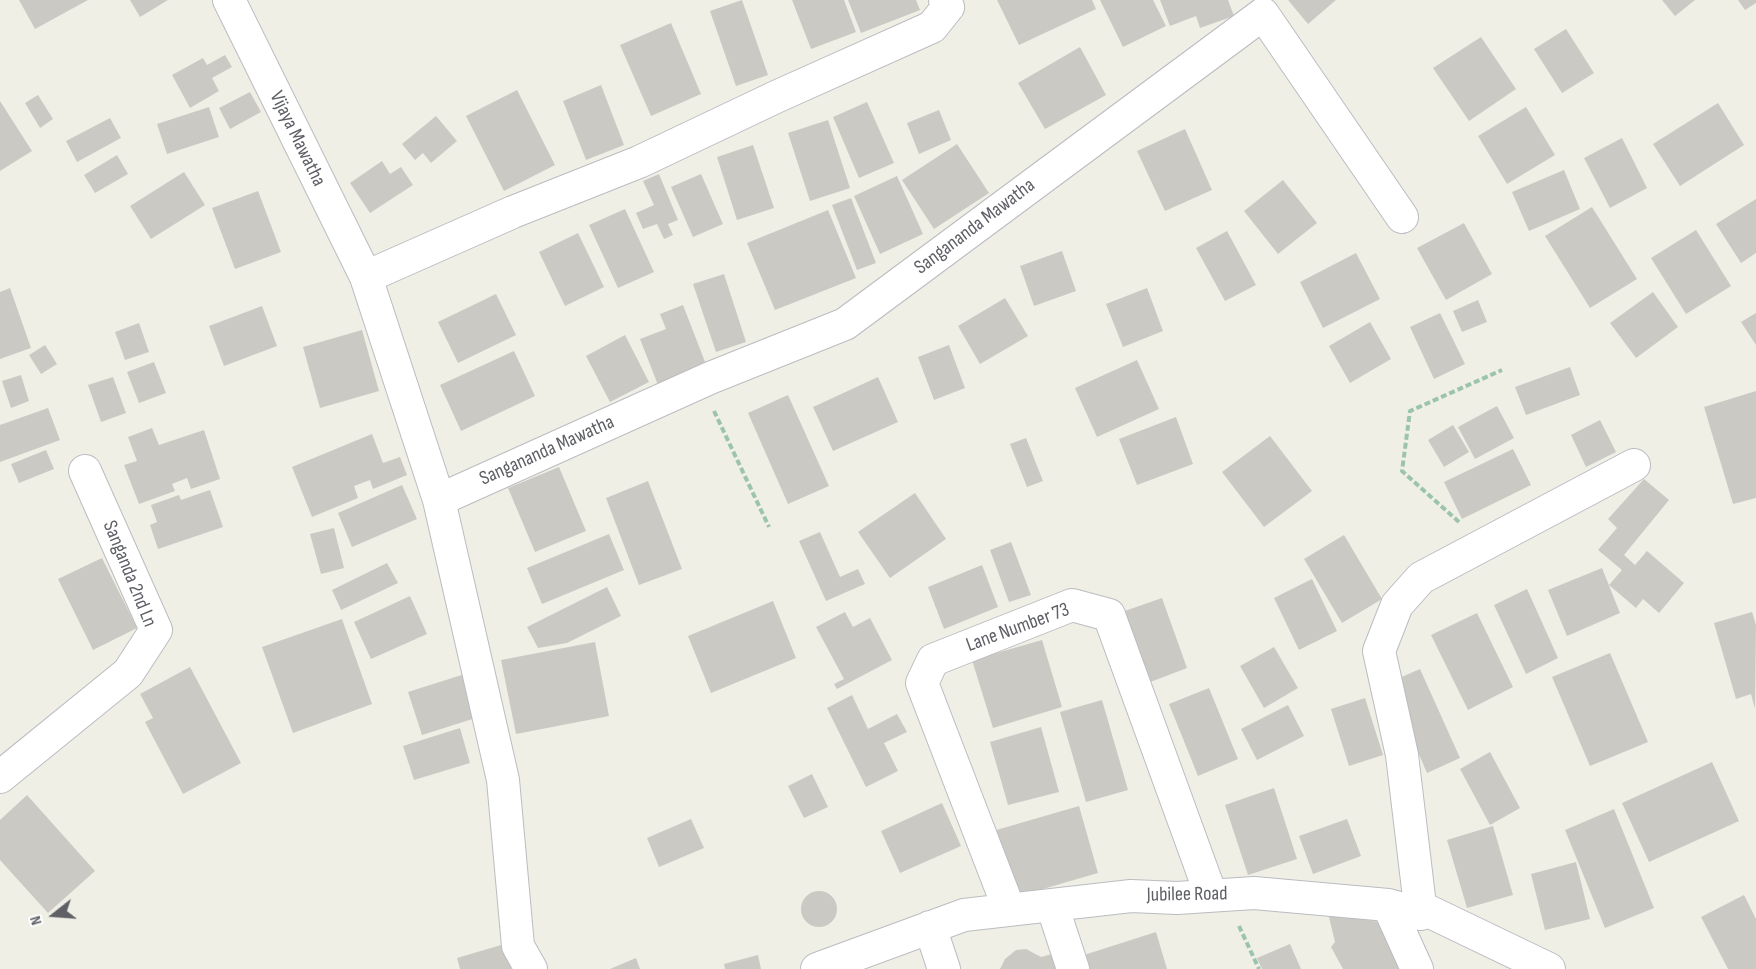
<!DOCTYPE html>
<html>
<head>
<meta charset="utf-8">
<style>
	body { margin:0 }
	#map { position:relative; width:1756px; height:969px; overflow:hidden; background:#efefe6; font-family:"Sofia Sans Condensed",sans-serif }
	canvas { display:block }
	.north { position:absolute; left:24px; top:885px; width:60px; height:60px; -webkit-text-stroke:4px #fff; paint-order:stroke; rotate:253deg; font-size:16px; font-weight:700; line-height:24px; text-align:center; color:#5e6066 }
	.north::after { content:''; display:block; margin:auto; width:21px; height:27px; background:#5e6066; clip-path:polygon(50% 0,100% 100%,50% 72%,0 100%) }
</style>
</head>
<body>
<div id="map">
<canvas width="1756" height="969"></canvas>
<div class="north">N</div>
</div>
<script>
const ctx = document.querySelector('canvas').getContext('2d');
ctx.lineJoin = 'round';
function fill(path, color) {
  ctx.fillStyle = color;
  ctx.fill(path, 'evenodd');
}
function strokePath(path, color, width, dash) {
  ctx.strokeStyle = color;
  ctx.lineWidth = width;
  ctx.lineCap = dash ? 'butt' : 'round';
  ctx.setLineDash(dash || []);
  ctx.stroke(path);
}
function label(font, color, halo, rows, align = 'center') {
  ctx.font = font + ' "Sofia Sans Condensed",sans-serif';
  ctx.lineWidth = 6;
  ctx.setLineDash([]);
  ctx.textBaseline = 'middle';
  ctx.strokeStyle = halo;
  ctx.fillStyle = color;
  for (const [text, x, y, turn = 0] of rows) {
    ctx.save();
    ctx.translate(x, y);
    ctx.rotate((+turn || 0) * Math.PI / 180);
    ctx.textAlign = isNaN(turn) ? turn : align;
    if (halo) ctx.strokeText(text, 0, 0);
    ctx.fillText(text, 0, 0);
    ctx.restore();
  }
}
fill(new Path2D(`
	M 19,0 L 88,0 L 35,29 Z
	M 130,0 L 168,0 L 140,17 Z
	M 742,0 L 768,75 L 736,86 L 710,11 Z
	M 792,0 L 844,0 L 856,32 L 811,49 Z
	M 848,0 L 916,0 L 920,10 L 861,33 Z
	M 997,0 L 1092,0 L 1096,9 L 1019,45 Z
	M 1100,0 L 1153,0 L 1166,26 L 1123,47 Z
	M 1160,0 L 1228,0 L 1234,16 L 1200,28 L 1196,16 L 1170,26 Z
	M 1288,0 L 1336,0 L 1308,24 Z
	M 1662,0 L 1695,0 L 1675,16 Z
	M 1738,0 L 1756,0 L 1756,3 L 1745,10 Z
	M 671,23 L 701,94 L 651,116 L 620,45 Z
	M 1566,29 L 1594,73 L 1562,93 L 1534,49 Z
	M 1481,37 L 1516,89 L 1469,121 L 1433,68 Z
	M 1080,47 L 1106,95 L 1045,129 L 1018,83 Z
	M 225,55 L 232,67 L 212,78 L 219,91 L 190,108 L 172,75 L 203,58 L 207,65 Z
	M 601,85 L 624,145 L 586,160 L 563,101 Z
	M 517,90 L 555,165 L 504,191 L 466,116 Z
	M 250,92 L 261,112 L 230,129 L 219,108 Z
	M 38,95 L 53,119 L 40,128 L 25,103 Z
	M 0,101 L 32,151 L 0,171 Z
	M 867,102 L 894,163 L 859,178 L 833,117 Z
	M 1718,103 L 1744,145 L 1680,186 L 1653,144 Z
	M 209,107 L 219,137 L 167,154 L 157,124 Z
	M 1526,107 L 1555,155 L 1507,184 L 1478,136 Z
	M 939,110 L 951,140 L 919,154 L 907,123 Z
	M 436,116 L 457,141 L 431,163 L 423,153 L 415,160 L 402,144 Z
	M 110,118 L 121,138 L 77,162 L 66,141 Z
	M 828,120 L 850,188 L 810,201 L 788,133 Z
	M 1185,129 L 1212,190 L 1165,211 L 1137,151 Z
	M 1622,138 L 1647,188 L 1610,208 L 1584,158 Z
	M 957,144 L 989,193 L 934,229 L 902,180 Z
	M 753,145 L 774,208 L 737,220 L 717,157 Z
	M 117,155 L 128,174 L 95,193 L 84,175 Z
	M 382,161 L 390,174 L 401,167 L 413,185 L 370,213 L 350,183 Z
	M 1564,170 L 1580,209 L 1529,231 L 1512,192 Z
	M 184,172 L 205,205 L 151,239 L 130,206 Z
	M 659,174 L 678,220 L 668,224 L 673,235 L 664,239 L 657,224 L 643,229 L 636,213 L 654,205 L 643,181 Z
	M 701,174 L 723,224 L 693,237 L 671,187 Z
	M 897,176 L 923,234 L 880,254 L 854,196 Z
	M 1283,180 L 1317,223 L 1278,254 L 1244,211 Z
	M 258,191 L 281,252 L 235,269 L 212,208 Z
	M 851,198 L 876,263 L 857,270 L 832,205 Z
	M 1756,199 L 1756,253 L 1741,263 L 1716,224 Z
	M 1592,207 L 1637,279 L 1590,308 L 1545,236 Z
	M 625,209 L 654,272 L 618,288 L 589,225 Z
	M 828,210 L 856,278 L 775,310 L 747,243 Z
	M 1464,223 L 1492,274 L 1446,300 L 1417,248 Z
	M 1696,230 L 1731,286 L 1686,314 L 1651,258 Z
	M 1227,231 L 1256,285 L 1225,301 L 1196,248 Z
	M 578,233 L 604,287 L 565,306 L 539,252 Z
	M 1062,251 L 1076,291 L 1034,306 L 1020,266 Z
	M 1356,253 L 1380,299 L 1323,328 L 1300,282 Z
	M 724,274 L 746,342 L 716,352 L 693,284 Z
	M 10,288 L 31,348 L 0,359 L 0,292 Z
	M 1147,288 L 1163,331 L 1123,347 L 1106,304 Z
	M 1653,292 L 1678,327 L 1636,358 L 1610,323 Z
	M 496,294 L 516,335 L 458,363 L 438,322 Z
	M 1005,298 L 1028,336 L 980,364 L 958,326 Z
	M 1478,300 L 1487,322 L 1462,332 L 1453,311 Z
	M 683,305 L 707,367 L 658,385 L 640,339 L 666,329 L 660,314 Z
	M 262,306 L 277,346 L 224,366 L 209,326 Z
	M 1440,313 L 1465,364 L 1434,379 L 1410,327 Z
	M 1756,313 L 1756,345 L 1741,322 Z
	M 1370,322 L 1391,359 L 1350,383 L 1329,346 Z
	M 139,323 L 149,352 L 125,360 L 115,332 Z
	M 362,330 L 379,391 L 320,408 L 303,347 Z
	M 625,335 L 649,382 L 610,402 L 586,356 Z
	M 45,345 L 57,364 L 41,374 L 29,355 Z
	M 949,345 L 965,388 L 934,400 L 918,357 Z
	M 514,351 L 535,396 L 461,431 L 440,385 Z
	M 1137,360 L 1159,409 L 1097,437 L 1075,388 Z
	M 154,362 L 166,393 L 139,403 L 127,372 Z
	M 1570,367 L 1580,395 L 1526,415 L 1515,387 Z
	M 21,375 L 29,401 L 11,408 L 2,381 Z
	M 113,377 L 126,413 L 101,422 L 88,385 Z
	M 878,377 L 898,422 L 833,451 L 813,407 Z
	M 1756,391 L 1756,498 L 1733,504 L 1704,407 Z
	M 788,395 L 829,486 L 788,504 L 748,413 Z
	M 1497,406 L 1514,438 L 1475,459 L 1458,427 Z
	M 48,408 L 60,440 L 0,462 L 0,425 Z
	M 1176,417 L 1193,464 L 1137,485 L 1119,439 Z
	M 1600,420 L 1616,452 L 1586,467 L 1571,435 Z
	M 1453,425 L 1469,452 L 1444,467 L 1428,440 Z
	M 152,428 L 159,445 L 204,430 L 220,479 L 191,489 L 187,478 L 172,484 L 175,491 L 139,504 L 124,465 L 137,461 L 128,437 Z
	M 372,434 L 383,463 L 400,457 L 407,475 L 373,489 L 370,480 L 354,486 L 358,498 L 312,517 L 292,467 Z
	M 1270,436 L 1312,491 L 1264,527 L 1222,472 Z
	M 1026,438 L 1043,481 L 1027,487 L 1010,444 Z
	M 1513,449 L 1531,485 L 1462,519 L 1444,482 Z
	M 46,450 L 54,469 L 19,483 L 11,464 Z
	M 559,467 L 586,531 L 535,552 L 508,488 Z
	M 1644,479 L 1669,500 L 1624,555 L 1635,565 L 1647,551 L 1684,583 L 1659,613 L 1643,599 L 1636,608 L 1609,585 L 1622,570 L 1598,550 L 1617,528 L 1608,519 Z
	M 648,481 L 682,569 L 639,585 L 606,498 Z
	M 402,485 L 417,519 L 352,547 L 338,513 Z
	M 210,490 L 223,527 L 158,549 L 150,525 L 157,522 L 151,505 L 179,495 L 181,500 Z
	M 915,493 L 946,539 L 890,578 L 858,532 Z
	M 334,528 L 344,568 L 321,574 L 310,534 Z
	M 820,532 L 840,577 L 858,569 L 865,584 L 826,601 L 799,541 Z
	M 609,534 L 624,570 L 542,604 L 527,568 Z
	M 1344,535 L 1382,599 L 1342,623 L 1304,559 Z
	M 1011,542 L 1031,595 L 1009,602 L 990,550 Z
	M 102,558 L 137,628 L 93,650 L 58,579 Z
	M 387,563 L 398,583 L 341,610 L 332,590 Z
	M 982,565 L 998,607 L 944,629 L 928,587 Z
	M 1602,568 L 1620,613 L 1567,636 L 1548,590 Z
	M 1312,579 L 1337,631 L 1299,650 L 1274,598 Z
	M 607,587 L 621,616 L 567,643 L 538,648 L 527,627 Z
	M 1527,589 L 1558,658 L 1526,674 L 1494,605 Z
	M 410,596 L 427,634 L 371,659 L 354,622 Z
	M 1162,598 L 1187,668 L 1145,684 L 1119,613 Z
	M 773,601 L 796,658 L 711,693 L 688,636 Z
	M 845,612 L 853,627 L 870,618 L 892,660 L 837,689 L 834,684 L 844,679 L 816,627 Z
	M 1752,612 L 1756,625 L 1755,709 L 1751,694 L 1736,699 L 1714,623 Z
	M 1477,613 L 1513,687 L 1468,710 L 1431,635 Z
	M 342,619 L 372,704 L 293,733 L 262,647 Z
	M 1042,640 L 1062,707 L 993,728 L 972,660 Z
	M 595,642 L 609,716 L 516,734 L 501,660 Z
	M 1274,647 L 1298,688 L 1264,708 L 1240,666 Z
	M 1610,653 L 1648,742 L 1590,766 L 1552,677 Z
	M 190,667 L 241,763 L 183,794 L 145,722 L 153,718 L 140,694 Z
	M 1420,669 L 1460,758 L 1427,773 L 1388,683 Z
	M 468,673 L 482,716 L 422,735 L 408,692 Z
	M 1209,688 L 1238,759 L 1198,776 L 1169,704 Z
	M 852,695 L 868,729 L 897,714 L 907,732 L 884,743 L 898,771 L 866,787 L 827,708 Z
	M 1365,698 L 1383,755 L 1349,766 L 1331,709 Z
	M 1102,700 L 1128,790 L 1086,802 L 1060,712 Z
	M 1288,705 L 1304,736 L 1257,760 L 1241,729 Z
	M 1041,727 L 1059,792 L 1008,805 L 990,742 Z
	M 460,728 L 470,763 L 414,780 L 403,746 Z
	M 1490,752 L 1520,808 L 1490,825 L 1460,769 Z
	M 1712,762 L 1739,821 L 1649,862 L 1622,803 Z
	M 812,774 L 828,807 L 804,818 L 788,786 Z
	M 1274,788 L 1297,859 L 1248,875 L 1225,805 Z
	M 27,795 L 95,871 L 48,913 L 0,860 L 0,820 Z
	M 942,803 L 961,846 L 900,873 L 881,831 Z
	M 1079,806 L 1098,873 L 1012,898 L 993,831 Z
	M 1614,809 L 1654,908 L 1605,928 L 1565,830 Z
	M 691,819 L 704,848 L 659,867 L 647,838 Z
	M 1347,819 L 1361,856 L 1313,874 L 1299,836 Z
	M 1493,826 L 1513,895 L 1467,908 L 1447,840 Z
	M 1576,862 L 1590,919 L 1545,930 L 1531,874 Z
	M801 909a18 18 0 1 1 36 0a18 18 0 1 1-36 0Z
	M 1744,895 L 1756,919 L 1756,969 L 1728,969 L 1701,917 Z
	M 1328,913 L 1385,923 L 1409,969 L 1343,969 L 1331,947 L 1335,942 Z
	M 1156,932 L 1167,969 L 1088,969 L 1084,955 Z
	M 508,943 L 515,969 L 460,969 L 457,958 Z
	M 1290,944 L 1301,969 L 1262,969 L 1257,958 Z
	M 1026,949 L 1041,957 L 1059,952 L 1065,969 L 1000,969 L 1005,959 L 1016,950 Z
	M 758,955 L 761,969 L 725,969 L 724,964 Z
	M 636,958 L 640,969 L 610,969 Z`), '#cbc9c3');
const minor = new Path2D(`
	M 229,0 L 366,277
	M 439,500 L 710,378 L 845,324 L 1263,14 L 1402,217
	M 0,777 L 128,673 L 156,630 L 85,471
	M 1052,905 L 1073,969
	M 1388,905 L 1417,969
	M 1009,909 L 922,683 L 933,660 L 1072,605 L 1109,615 L 1211,895
	M 1421,914 L 1402,755 L 1379,651 L 1397,605 L 1421,578 L 1634,465
	M 930,927 L 944,969
	M 531,969 L 518,946 L 503,780 L 439,500 L 366,277 L 513,212 L 639,162 L 778,96 L 932,27 L 948,7 L 945,0
	M 817,969 L 964,915 L 1131,896 L 1177,898 L 1254,893 L 1388,905 L 1421,914 L 1424,909 L 1549,969`);
strokePath(minor, '#bbbcc1', 34);
strokePath(new Path2D(`
	M 714,411 L 769,527
	M 1459,522 L 1402,471 L 1410,411 L 1502,370
	M 1239,926 L 1259,969`), '#9cc4ad', 4, [6, 3]);
strokePath(minor, '#fff', 32);
label('20px', '#5e6066', '#fff', [
	["Vijaya Mawatha",297,139,64],
	["Sangananda Mawatha",975,227,-37],
	["Sangananda Mawatha",547,451,-24],
	["Sanganda 2nd Ln",129,574,68],
	["Lane Number 73",1018,628,-20],
	["Jubilee Road",1187,895,-1]
]);
</script>
</body>
</html>
